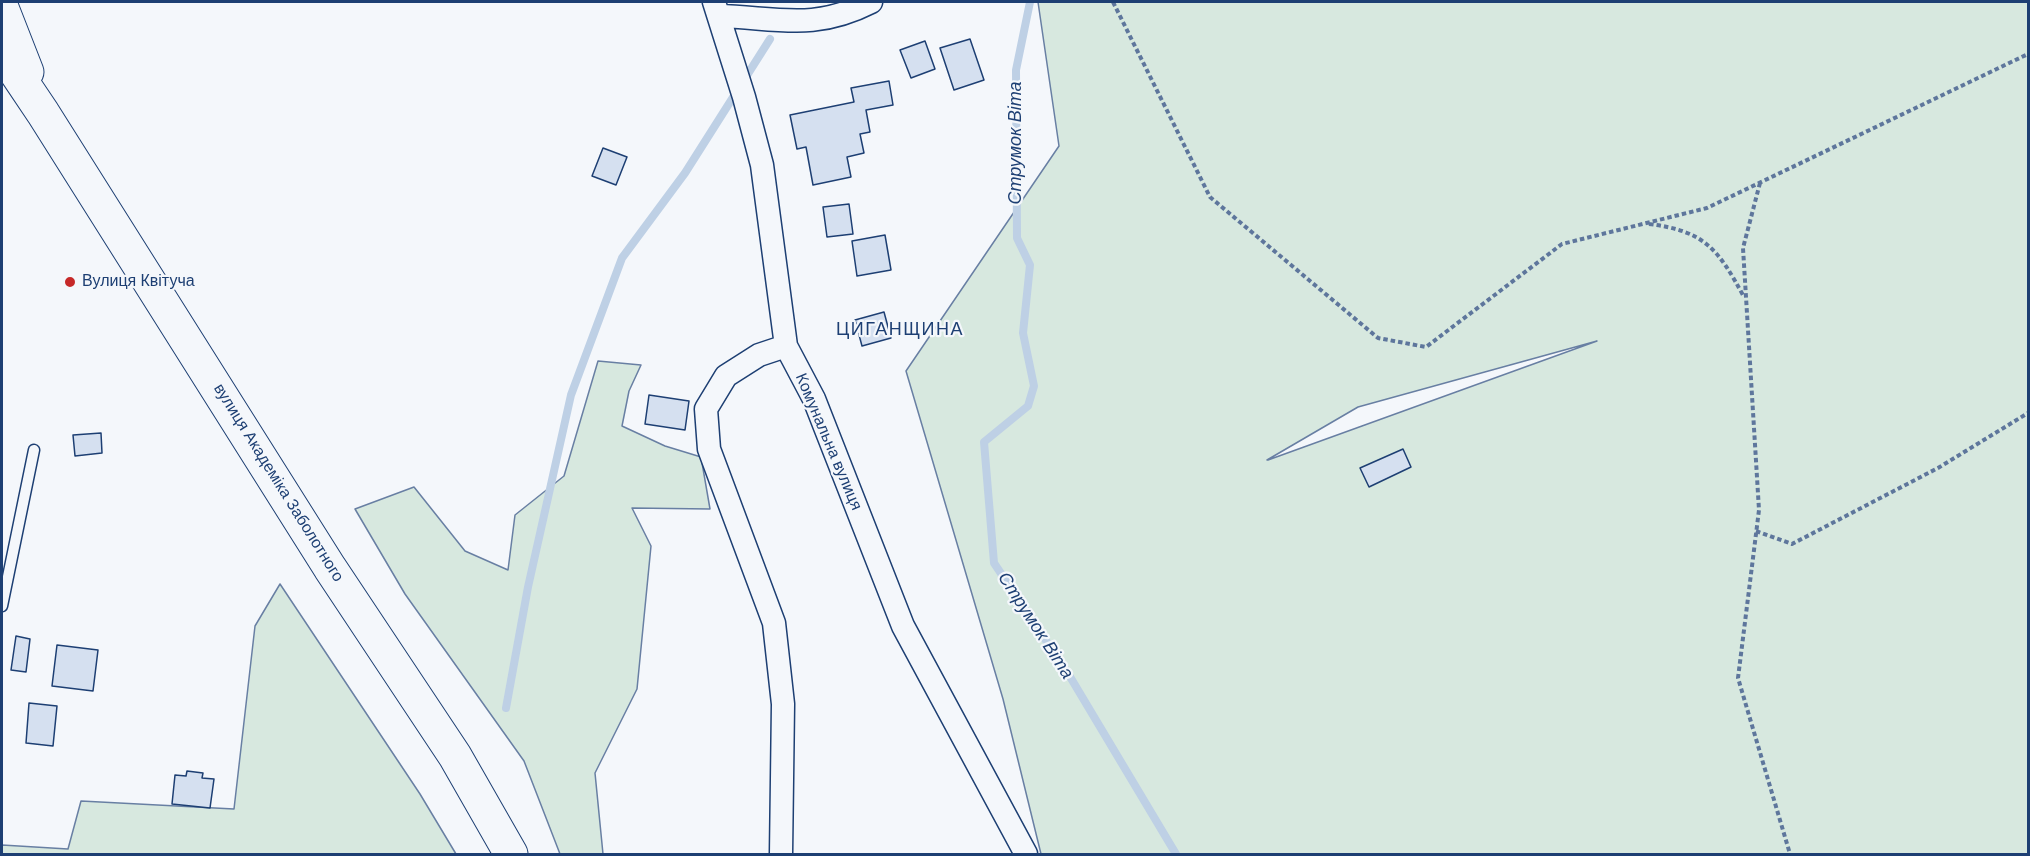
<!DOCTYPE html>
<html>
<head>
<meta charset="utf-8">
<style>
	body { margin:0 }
	#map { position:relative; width:2030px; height:856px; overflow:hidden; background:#f4f7fb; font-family:"DM Sans",sans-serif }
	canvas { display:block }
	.frame { position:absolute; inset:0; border:3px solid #1d3f73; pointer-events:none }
</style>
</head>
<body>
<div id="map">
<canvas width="2030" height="856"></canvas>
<div class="frame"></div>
</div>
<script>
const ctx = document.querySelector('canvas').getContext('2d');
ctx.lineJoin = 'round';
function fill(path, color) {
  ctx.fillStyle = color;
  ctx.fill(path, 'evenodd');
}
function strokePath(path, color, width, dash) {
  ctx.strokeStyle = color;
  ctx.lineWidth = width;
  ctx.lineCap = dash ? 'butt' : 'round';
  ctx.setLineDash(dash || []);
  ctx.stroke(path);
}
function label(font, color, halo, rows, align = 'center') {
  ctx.font = font + ' "DM Sans",sans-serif';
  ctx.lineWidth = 4.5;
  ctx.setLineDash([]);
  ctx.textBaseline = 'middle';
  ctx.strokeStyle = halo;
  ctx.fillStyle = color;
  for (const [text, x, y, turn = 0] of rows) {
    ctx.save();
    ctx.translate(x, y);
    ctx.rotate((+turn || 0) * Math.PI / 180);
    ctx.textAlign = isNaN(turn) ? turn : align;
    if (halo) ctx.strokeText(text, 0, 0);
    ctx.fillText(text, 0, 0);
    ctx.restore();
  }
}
const green = new Path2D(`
	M 1038,2 L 2028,2 L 2028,854 L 1041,854 L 1003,699 L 906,371 L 1059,146 ZM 1597,341 L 1268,460 L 1267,460 L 1358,407 Z
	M 598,361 L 641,365 L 629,391 L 622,426 L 665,446 L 701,457 L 710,509 L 632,508 L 651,546 L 637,689 L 595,773 L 603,854 L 560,854 L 524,761 L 405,594 L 355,509 L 414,487 L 465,551 L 508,570 L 515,515 L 564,476 Z
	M 280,584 L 420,794 L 456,854 L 2,854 L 2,845 L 68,849 L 81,801 L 234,809 L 255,626 Z`);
fill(green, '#d7e8df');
strokePath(green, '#687fa3', 1.5);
strokePath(new Path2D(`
	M 1030,2 L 1016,70 L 1017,238 L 1030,265 L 1023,333 L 1034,386 L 1028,406 L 984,442 L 994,563 L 1069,675 L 1176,854
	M 506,708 L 528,587 L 571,395 L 622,258 L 685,173 L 770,39`), '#bed0e5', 8);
const building = new Path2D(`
	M 970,39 L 984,80 L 954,90 L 940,48 Z
	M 925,41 L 935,69 L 911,78 L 900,50 Z
	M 889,81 L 893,105 L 866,110 L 870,132 L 860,134 L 864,153 L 847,157 L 851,177 L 813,185 L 806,147 L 797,149 L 790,115 L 854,102 L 851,88 Z
	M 603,148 L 627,157 L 616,185 L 592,176 Z
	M 849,204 L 853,234 L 827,237 L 823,207 Z
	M 885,235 L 891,270 L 857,276 L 852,241 Z
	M 884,312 L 891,338 L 862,346 L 855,320 Z
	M 649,395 L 689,401 L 685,430 L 645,424 Z
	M 101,433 L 102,453 L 75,456 L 73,435 Z
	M 1403,449 L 1411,467 L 1369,487 L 1360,468 Z
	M 16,636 L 30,639 L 26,672 L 11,670 Z
	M 57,645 L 98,650 L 93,691 L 52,686 Z
	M 29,703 L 57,706 L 53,746 L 26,743 Z
	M 187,771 L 203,773 L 202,778 L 214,779 L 210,808 L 172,804 L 175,775 L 186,776 Z`);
fill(building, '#d5e0f0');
strokePath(building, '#1d3f73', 1.5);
const service = new Path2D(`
	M 2,606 L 34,450`);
const minor = new Path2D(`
	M 714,2 L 744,97 L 762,165 L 786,346 L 814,399 L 903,626 L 1026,854
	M 719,16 C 779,18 814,31 871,2
	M 781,854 L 783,704 L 774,623 L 709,449 L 706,409 L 726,376 L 759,355 L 786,346`);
const trunk = new Path2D(`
	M 2,8 L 27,72
	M 2,52 L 43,113 L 330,568 L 455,756 L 511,854`);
strokePath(service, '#1d3f73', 13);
strokePath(minor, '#1d3f73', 25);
strokePath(trunk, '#1d3f73', 35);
strokePath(new Path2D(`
	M 1113,2 L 1210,197 L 1378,338 L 1426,347 L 1562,244 L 1707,208 L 2028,54
	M 1760,183 L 1743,248 L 1759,510 L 1738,678 L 1790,854
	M 1649,224 C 1705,231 1718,249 1744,297
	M 1756,531 L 1792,544 L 1938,468 L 2028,413`), '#5e769c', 4, [4.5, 3]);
strokePath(service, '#f4f7fb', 10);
strokePath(minor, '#f4f7fb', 22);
strokePath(trunk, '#f4f7fb', 33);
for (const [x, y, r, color] of [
	[70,282,6,"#c62828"]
]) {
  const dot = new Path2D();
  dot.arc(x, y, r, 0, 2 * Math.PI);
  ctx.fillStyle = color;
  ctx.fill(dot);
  strokePath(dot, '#f4f7fb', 2);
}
label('16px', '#1d3f73', '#f4f7fb', [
	["Вулиця Квітуча",82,282]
], 'left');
label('16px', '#1d3f73', '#f4f7fb', [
	["Комунальна вулиця",828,442,67],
	["вулиця Академіка Заболотного",278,483,58]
]);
label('italic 18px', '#1d3f73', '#f4f7fb', [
	["Струмок Віта",1016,143,-90],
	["Струмок Віта",1035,626,57]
]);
ctx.letterSpacing = '1.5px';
label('18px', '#1d3f73', '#f4f7fb', [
	["ЦИГАНЩИНА",900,330]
]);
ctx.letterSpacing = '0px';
</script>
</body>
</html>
